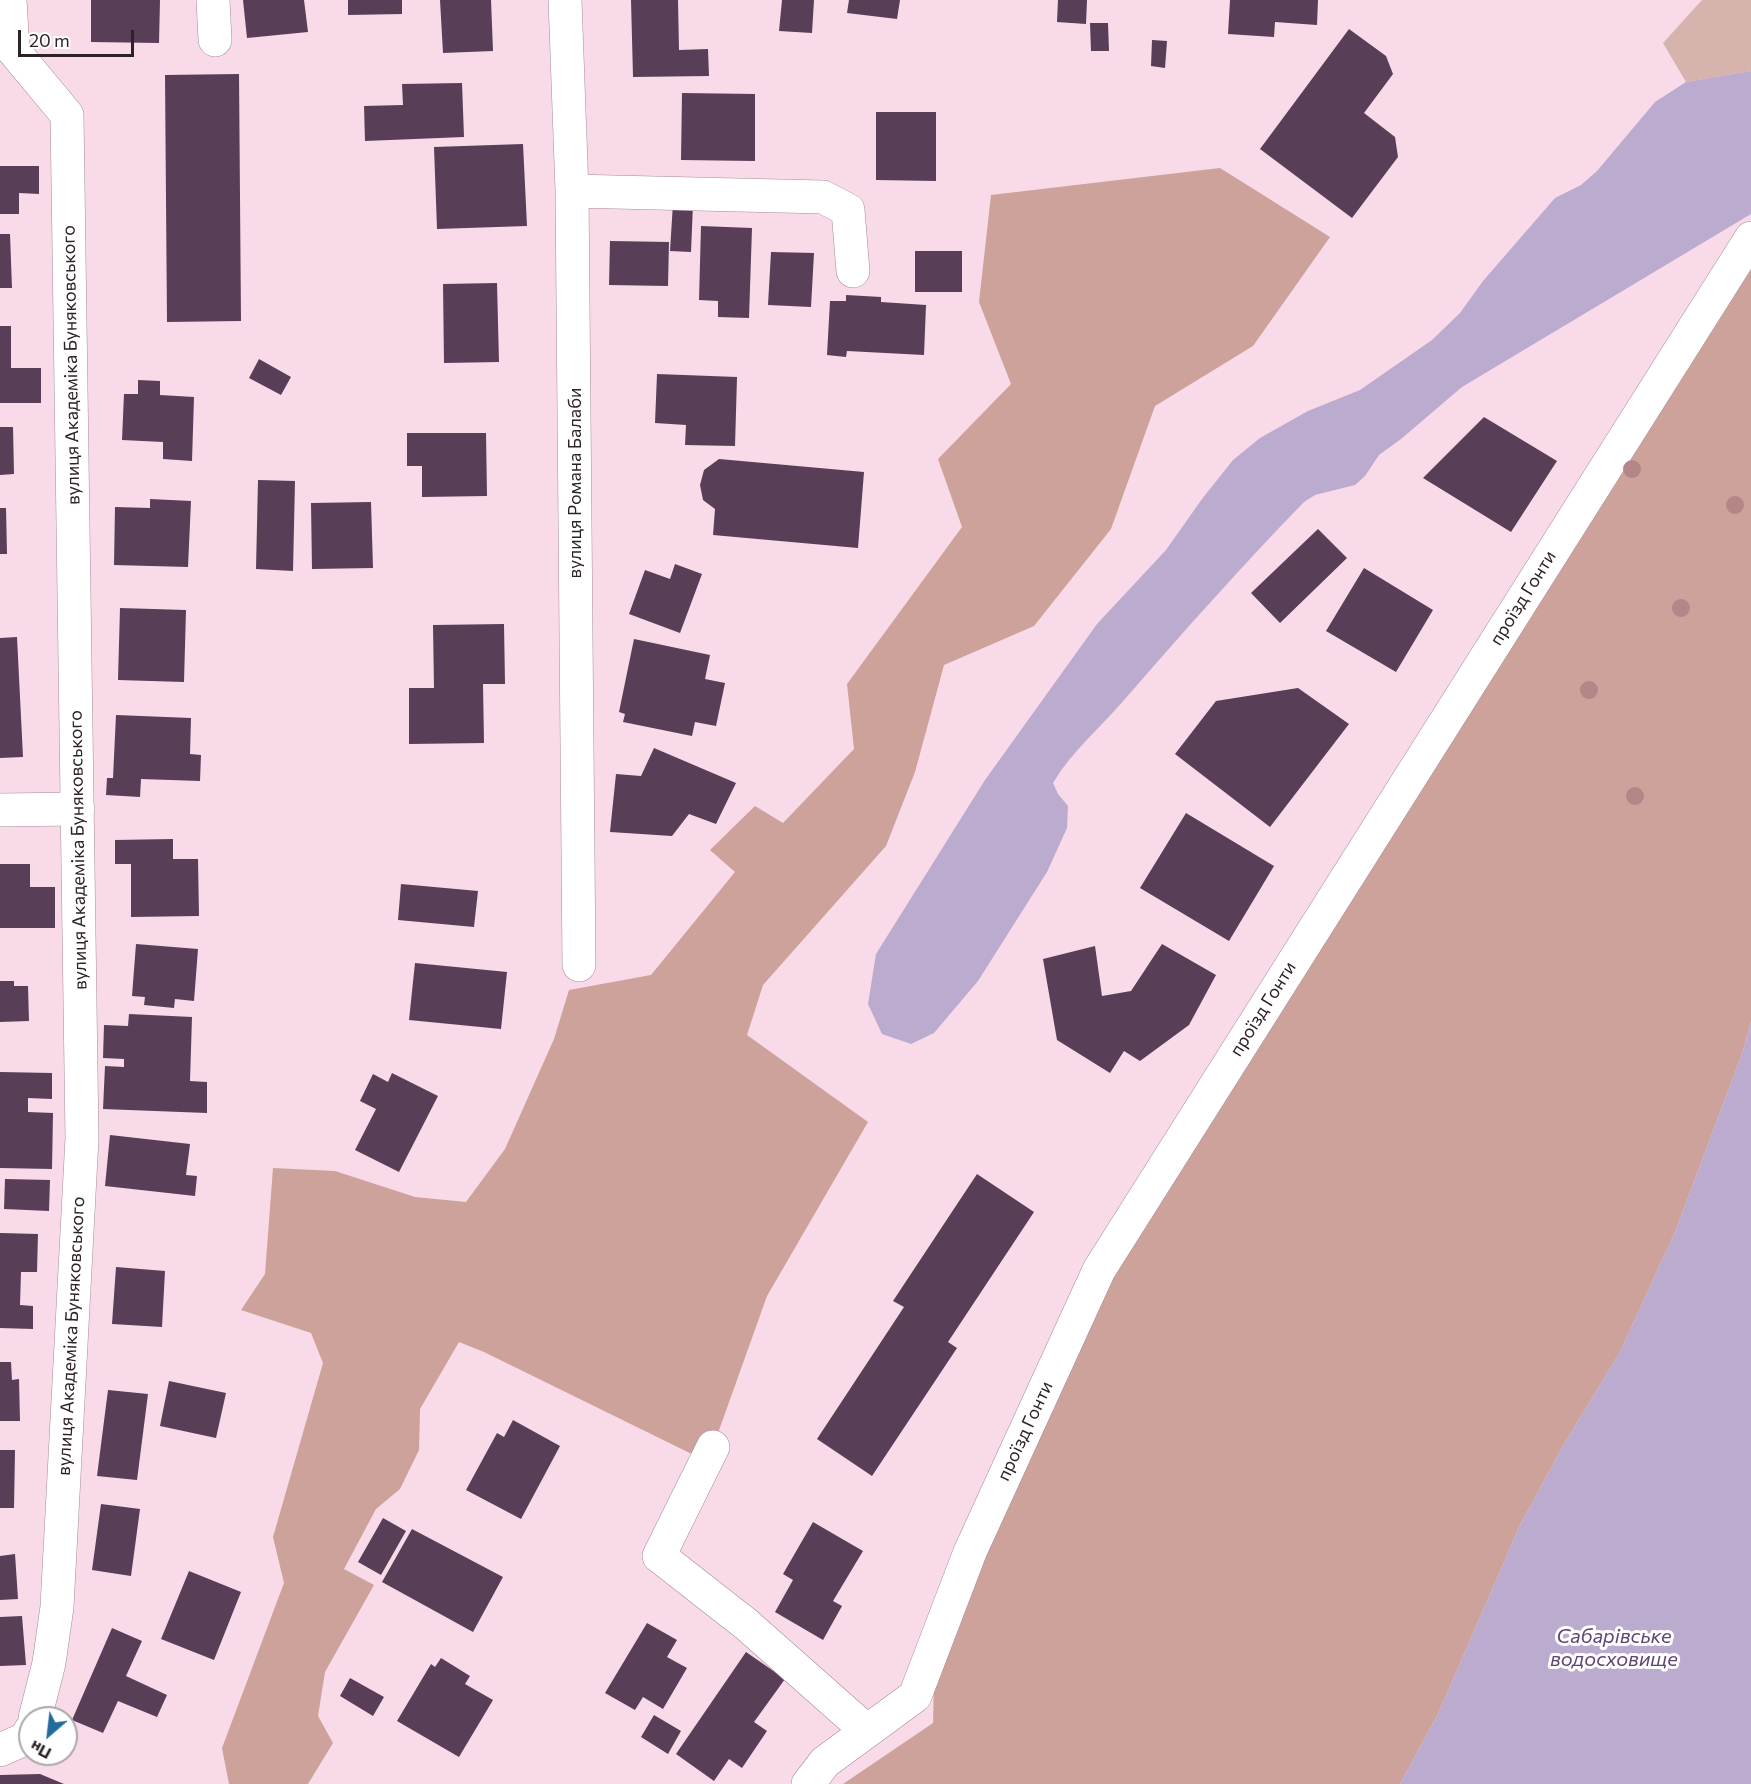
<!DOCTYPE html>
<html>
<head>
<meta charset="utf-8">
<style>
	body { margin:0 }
	#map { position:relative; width:1751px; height:1784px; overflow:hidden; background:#f8dae8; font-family:Commissioner,sans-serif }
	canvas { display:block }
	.north { position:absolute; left:18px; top:1706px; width:60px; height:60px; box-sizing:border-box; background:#fff; border:2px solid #aba7a9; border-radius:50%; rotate:208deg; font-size:16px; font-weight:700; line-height:24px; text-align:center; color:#2d2227 }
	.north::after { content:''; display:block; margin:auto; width:21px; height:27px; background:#216c9f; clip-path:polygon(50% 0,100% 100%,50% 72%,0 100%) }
	.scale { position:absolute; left:18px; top:30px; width:116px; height:27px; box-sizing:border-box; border:3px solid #2d2227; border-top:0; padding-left:8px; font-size:18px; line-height:21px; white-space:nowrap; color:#2d2227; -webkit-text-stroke:4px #fff; paint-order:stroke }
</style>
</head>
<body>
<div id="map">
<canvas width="1751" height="1784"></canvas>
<div class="north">Пн</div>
<div class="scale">20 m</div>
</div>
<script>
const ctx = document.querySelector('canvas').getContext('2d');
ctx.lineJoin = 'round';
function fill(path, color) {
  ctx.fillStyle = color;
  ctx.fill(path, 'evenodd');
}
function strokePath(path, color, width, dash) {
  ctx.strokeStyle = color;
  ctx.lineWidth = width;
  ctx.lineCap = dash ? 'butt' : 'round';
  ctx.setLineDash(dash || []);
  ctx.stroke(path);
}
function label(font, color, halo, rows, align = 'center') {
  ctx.font = font + ' Commissioner,sans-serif';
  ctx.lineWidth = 6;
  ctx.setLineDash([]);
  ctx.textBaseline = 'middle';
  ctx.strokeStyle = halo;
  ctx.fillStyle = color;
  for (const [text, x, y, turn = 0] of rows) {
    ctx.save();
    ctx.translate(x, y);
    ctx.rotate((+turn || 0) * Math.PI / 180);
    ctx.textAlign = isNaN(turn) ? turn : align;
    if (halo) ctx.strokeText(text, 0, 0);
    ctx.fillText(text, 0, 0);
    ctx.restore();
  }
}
fill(new Path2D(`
	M 1702,0 L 1751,0 L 1751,71 L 1686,82 L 1663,43 Z`), '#d6b3ac');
fill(new Path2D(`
	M 1220,168 L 1330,237 L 1253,346 L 1155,406 L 1111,529 L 1034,626 L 944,665 L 915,772 L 886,846 L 763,985 L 747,1035 L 868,1122 L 767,1296 L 713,1447 L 706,1461 L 484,1352 L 459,1342 L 420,1409 L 419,1450 L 400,1489 L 376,1509 L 344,1569 L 374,1585 L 325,1672 L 318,1716 L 333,1743 L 308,1784 L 229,1784 L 222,1748 L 284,1583 L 273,1537 L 323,1363 L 311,1333 L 241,1310 L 265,1274 L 273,1168 L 335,1171 L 415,1197 L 466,1202 L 505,1149 L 554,1039 L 569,990 L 651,975 L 735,872 L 710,850 L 755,806 L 783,823 L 854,749 L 847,684 L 962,527 L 938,459 L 1011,384 L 979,302 L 991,195 Z
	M 1751,238 L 1751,1022 L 1742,1054 L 1675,1232 L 1620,1352 L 1563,1446 L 1520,1525 L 1438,1714 L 1400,1784 L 843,1784 L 933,1723 L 935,1643 L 1099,1270 Z`), '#cda29a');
fill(new Path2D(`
	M 1751,71 L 1751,214 L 1462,387 L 1401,439 L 1379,455 L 1365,476 L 1355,485 L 1315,495 L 1304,502 C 1242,566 1183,632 1125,699 C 1101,727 1072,751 1053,783 L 1058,794 L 1068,806 L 1067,828 L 1047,872 L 978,981 L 934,1033 L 911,1044 L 882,1034 L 868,1004 L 876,954 L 985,780 L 1097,624 L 1166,550 L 1202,499 L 1233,460 L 1260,438 L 1308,411 L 1360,390 L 1432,340 L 1460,313 L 1483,281 L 1555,198 L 1581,185 L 1597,171 L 1655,102 L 1686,82 Z
	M 1751,1022 L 1751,1784 L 1400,1784 L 1438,1714 L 1520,1525 L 1563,1446 L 1620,1352 L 1675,1232 L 1742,1054 Z`), '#bbabce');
fill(new Path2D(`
	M 91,0 L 160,0 L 159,43 L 91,42 Z
	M 243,0 L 304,0 L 308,32 L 247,38 Z
	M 348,0 L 402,0 L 402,14 L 348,15 Z
	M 440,0 L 491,0 L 493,51 L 443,53 Z
	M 631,0 L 678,0 L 679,50 L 708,49 L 709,76 L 633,77 Z
	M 782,0 L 814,0 L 812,33 L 779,31 Z
	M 849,0 L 900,0 L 897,19 L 847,13 Z
	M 1058,0 L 1087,0 L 1086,24 L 1057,22 Z
	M 1230,0 L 1318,0 L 1317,25 L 1275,22 L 1274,37 L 1228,34 Z
	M 1090,23 L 1108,23 L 1109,51 L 1091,51 Z
	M 1349,29 L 1386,56 L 1393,74 L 1364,113 L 1395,137 L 1398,157 L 1352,218 L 1260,149 Z
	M 1152,40 L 1167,41 L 1165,68 L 1151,66 Z
	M 239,74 L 241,321 L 167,322 L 165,75 Z
	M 462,83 L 464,137 L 365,141 L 364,106 L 403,105 L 402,84 Z
	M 682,93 L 755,94 L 755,161 L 681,160 Z
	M 876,112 L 936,112 L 936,181 L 876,180 Z
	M 523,144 L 527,226 L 437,229 L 434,147 Z
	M 0,166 L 39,166 L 39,194 L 19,193 L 19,214 L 0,214 Z
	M 673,203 L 693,204 L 691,252 L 670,251 Z
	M 701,226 L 752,228 L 749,318 L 718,317 L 718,301 L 699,300 Z
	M 0,234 L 10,234 L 12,288 L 0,288 Z
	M 610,241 L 669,242 L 668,286 L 609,285 Z
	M 915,251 L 962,251 L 962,292 L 915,292 Z
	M 771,252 L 814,253 L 811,307 L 768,305 Z
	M 497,283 L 499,362 L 444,363 L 443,284 Z
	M 846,295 L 881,297 L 881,302 L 926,305 L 924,355 L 847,351 L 846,357 L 827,355 L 830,301 L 846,301 Z
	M 0,326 L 11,326 L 11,368 L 41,368 L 41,403 L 0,403 Z
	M 259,359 L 291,377 L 281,395 L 249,378 Z
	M 657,374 L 737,377 L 735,446 L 685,445 L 686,425 L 655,423 Z
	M 138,380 L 160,381 L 160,395 L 194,397 L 192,461 L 163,459 L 163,442 L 122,440 L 124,394 L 138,394 Z
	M 1484,417 L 1557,461 L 1511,532 L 1423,478 Z
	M 0,427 L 13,427 L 14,474 L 0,475 Z
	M 407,433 L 486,433 L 487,496 L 422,497 L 422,466 L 407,466 Z
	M 719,459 L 864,472 L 858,548 L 713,535 L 715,509 L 703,500 L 700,485 L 704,470 Z
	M 258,480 L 295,481 L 293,571 L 256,569 Z
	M 150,499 L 191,501 L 188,567 L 114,565 L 115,507 L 150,508 Z
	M 371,502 L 373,568 L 312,569 L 311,503 Z
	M 0,508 L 6,508 L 7,554 L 0,554 Z
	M 1318,529 L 1347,558 L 1280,623 L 1251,593 Z
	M 675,564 L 702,574 L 680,633 L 629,614 L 645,570 L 670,579 Z
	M 1364,568 L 1433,610 L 1396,672 L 1326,631 Z
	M 120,608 L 186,610 L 184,682 L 118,680 Z
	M 504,624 L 505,684 L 483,684 L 484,743 L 409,744 L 409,688 L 434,688 L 433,625 Z
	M 17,637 L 23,757 L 0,758 L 0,638 Z
	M 634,639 L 710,655 L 705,679 L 725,683 L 716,726 L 695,722 L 692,736 L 623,722 L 625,714 L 619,712 Z
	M 1298,688 L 1349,724 L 1270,827 L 1175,754 L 1216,701 Z
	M 116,715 L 191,718 L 190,754 L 201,755 L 200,781 L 141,779 L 140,797 L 106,795 L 107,778 L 113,778 Z
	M 654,748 L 736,783 L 716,824 L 689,814 L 672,836 L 610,832 L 616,774 L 641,776 Z
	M 1186,813 L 1274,866 L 1229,941 L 1140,888 Z
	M 173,839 L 173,859 L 198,859 L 199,916 L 131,917 L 131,864 L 115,864 L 115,840 Z
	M 0,864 L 30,864 L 30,887 L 55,887 L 55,928 L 0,928 Z
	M 401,884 L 478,891 L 474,927 L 398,920 Z
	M 136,944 L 198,949 L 194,1001 L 175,999 L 174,1008 L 144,1005 L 145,997 L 132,996 Z
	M 1162,944 L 1216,975 L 1189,1025 L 1140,1061 L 1124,1051 L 1110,1073 L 1057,1040 L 1043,959 L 1095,946 L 1102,996 L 1131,991 Z
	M 415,963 L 507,972 L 501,1029 L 409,1020 Z
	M 0,981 L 14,981 L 14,986 L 28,986 L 29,1021 L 0,1022 Z
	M 129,1014 L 192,1017 L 190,1081 L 207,1082 L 207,1113 L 103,1109 L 105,1066 L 124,1067 L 124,1059 L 103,1058 L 104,1025 L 128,1026 Z
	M 0,1072 L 52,1073 L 52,1099 L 28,1098 L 28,1112 L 53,1113 L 52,1169 L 0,1168 Z
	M 392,1073 L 438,1096 L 399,1172 L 355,1150 L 376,1109 L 360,1101 L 373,1074 L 388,1082 Z
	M 110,1135 L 190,1144 L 186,1175 L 197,1176 L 195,1196 L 105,1186 Z
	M 977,1174 L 1034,1212 L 948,1342 L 957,1348 L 872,1476 L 817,1439 L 904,1307 L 893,1301 Z
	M 5,1179 L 50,1180 L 49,1211 L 4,1209 Z
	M 0,1233 L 38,1234 L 37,1272 L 21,1272 L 20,1305 L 33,1306 L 33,1329 L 0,1328 Z
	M 116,1267 L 165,1271 L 162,1327 L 112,1324 Z
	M 0,1362 L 11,1362 L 12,1380 L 19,1379 L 20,1421 L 0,1421 Z
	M 169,1381 L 226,1393 L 216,1438 L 160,1426 Z
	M 108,1390 L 148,1394 L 137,1480 L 97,1476 Z
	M 513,1420 L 560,1446 L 521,1519 L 466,1490 L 497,1433 L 504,1437 Z
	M 0,1450 L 15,1450 L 14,1508 L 0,1508 Z
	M 101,1504 L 140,1509 L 131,1576 L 92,1570 Z
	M 383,1518 L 406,1531 L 381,1575 L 358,1562 Z
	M 813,1522 L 863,1551 L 833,1601 L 842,1606 L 823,1640 L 775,1612 L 793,1580 L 783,1574 Z
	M 412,1529 L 503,1577 L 473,1632 L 382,1582 Z
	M 15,1554 L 18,1599 L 0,1600 L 0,1556 Z
	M 189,1571 L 241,1592 L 214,1660 L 161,1639 Z
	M 22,1616 L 26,1665 L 0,1666 L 0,1617 Z
	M 647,1623 L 677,1640 L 667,1657 L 687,1668 L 663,1709 L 643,1697 L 635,1710 L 605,1693 Z
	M 112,1628 L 142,1641 L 126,1676 L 167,1695 L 157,1717 L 118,1701 L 103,1733 L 72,1720 Z
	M 746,1652 L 785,1679 L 754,1722 L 767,1731 L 742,1768 L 729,1759 L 714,1781 L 676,1754 Z
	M 441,1658 L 470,1676 L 465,1684 L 493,1700 L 459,1757 L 397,1721 L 431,1664 L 435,1667 Z
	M 350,1678 L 384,1697 L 373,1716 L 340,1696 Z
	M 654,1715 L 681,1731 L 668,1754 L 641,1737 Z
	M 40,1774 L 64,1784 L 0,1784 L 0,1775 Z`), '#583e57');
const minor = new Path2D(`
	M 10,0 L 13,50 L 67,115 L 82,1138 L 57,1607 L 49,1663 L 35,1718
	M 213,0 L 215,40
	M 565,0 L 572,191 L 579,965
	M 572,191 L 823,197 L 848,210 L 853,271
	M 0,810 L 78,809
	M 713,1447 L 659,1556 L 746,1624 L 867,1731
	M 0,1750 L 27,1738 L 30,1731
	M 808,1784 L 825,1762 L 915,1696 L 970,1552 L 1099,1270 L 1751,238`);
strokePath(minor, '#a68b98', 34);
strokePath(minor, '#fff', 33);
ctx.fillStyle = '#b48687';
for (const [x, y] of [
	[1632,469],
	[1735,505],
	[1681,608],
	[1589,690],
	[1635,796]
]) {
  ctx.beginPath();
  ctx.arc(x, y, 9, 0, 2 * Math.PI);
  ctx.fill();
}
label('18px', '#2d2227', '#fff', [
	["вулиця Академіка Буняковського",71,365,-91],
	["вулиця Романа Балаби",575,483,-90],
	["проїзд Гонти",1523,598,-58],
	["вулиця Академіка Буняковського",78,850,-91],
	["проїзд Гонти",1263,1009,-58],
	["вулиця Академіка Буняковського",71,1336,-87],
	["проїзд Гонти",1025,1431,-65]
]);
label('italic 20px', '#5e4576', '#fff', [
	["Сабарівське",1614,1636],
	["водосховище",1614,1659]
]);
</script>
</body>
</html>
